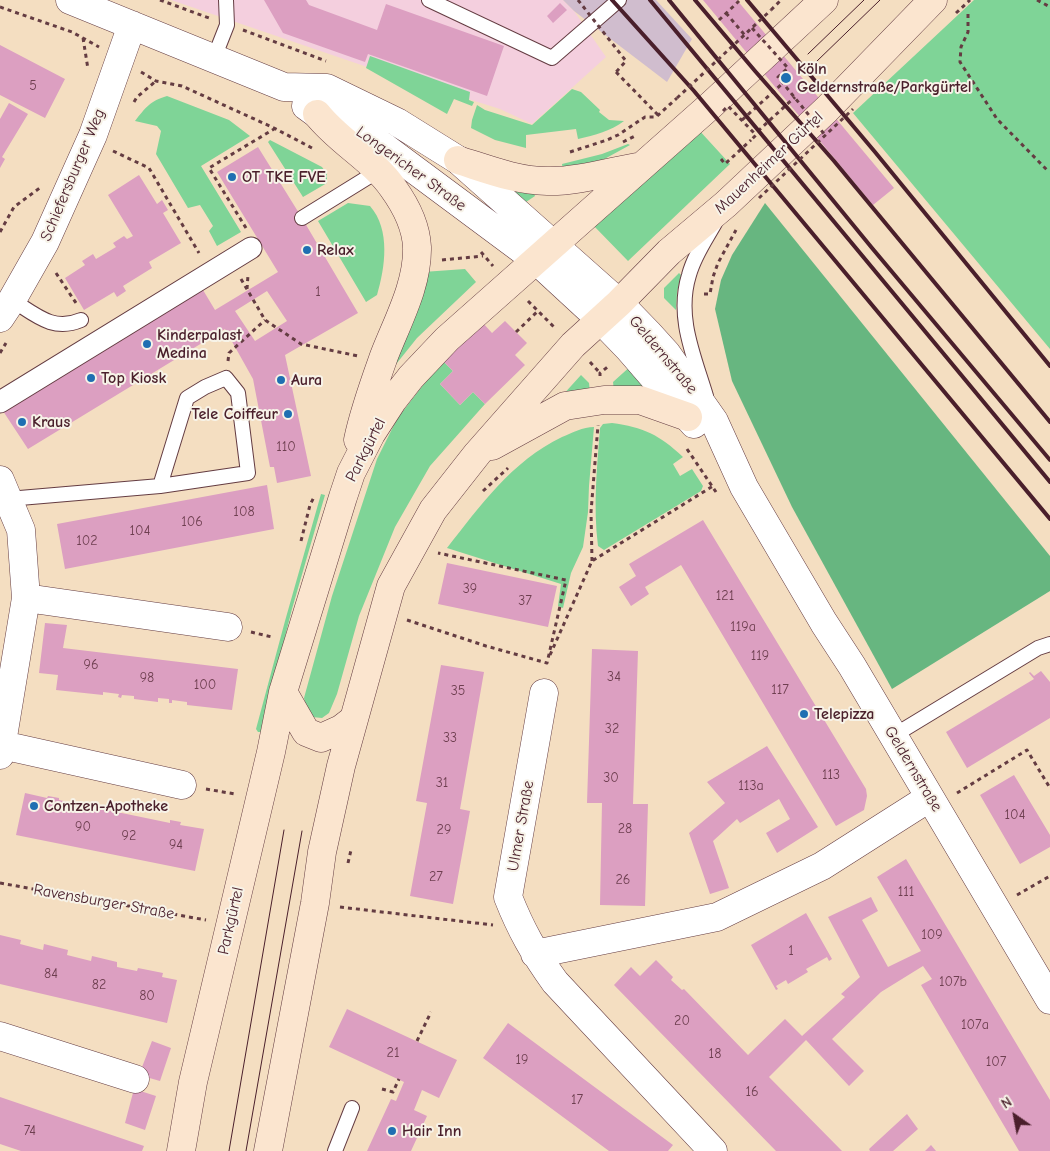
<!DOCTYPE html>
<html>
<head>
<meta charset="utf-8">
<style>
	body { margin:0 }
	#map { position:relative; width:1050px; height:1151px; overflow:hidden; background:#f4dec1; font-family:"Comic Neue",sans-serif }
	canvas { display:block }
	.north { position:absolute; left:990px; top:1091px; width:50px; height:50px; -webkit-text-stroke:4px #f7f3e8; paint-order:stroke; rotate:327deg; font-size:14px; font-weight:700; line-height:20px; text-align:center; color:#4a1f2b }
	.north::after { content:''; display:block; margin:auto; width:18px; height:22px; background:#4a1f2b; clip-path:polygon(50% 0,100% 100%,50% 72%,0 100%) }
</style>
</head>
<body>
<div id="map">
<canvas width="1050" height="1151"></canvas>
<div class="north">N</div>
</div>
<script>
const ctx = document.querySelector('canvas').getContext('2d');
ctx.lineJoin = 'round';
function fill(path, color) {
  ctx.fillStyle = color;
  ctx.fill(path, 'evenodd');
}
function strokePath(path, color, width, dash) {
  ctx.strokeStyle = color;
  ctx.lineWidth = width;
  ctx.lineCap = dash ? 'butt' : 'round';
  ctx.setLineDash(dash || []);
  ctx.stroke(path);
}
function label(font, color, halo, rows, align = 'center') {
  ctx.font = font + ' "Comic Neue",sans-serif';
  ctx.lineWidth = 4;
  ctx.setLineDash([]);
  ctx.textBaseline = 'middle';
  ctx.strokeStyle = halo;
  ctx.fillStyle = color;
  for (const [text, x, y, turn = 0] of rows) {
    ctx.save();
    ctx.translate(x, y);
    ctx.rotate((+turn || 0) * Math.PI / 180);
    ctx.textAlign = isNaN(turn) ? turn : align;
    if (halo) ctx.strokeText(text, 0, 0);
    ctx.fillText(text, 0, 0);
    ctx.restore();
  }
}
fill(new Path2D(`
	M 171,0 L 563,0 L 574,11 L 606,57 L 532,124 L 500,109 L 376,70 Z`), '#f4cfde');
fill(new Path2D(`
	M 563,0 L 656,0 L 692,39 L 667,82 L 574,11 Z`), '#d0bdce');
fill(new Path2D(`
	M 974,0 L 1050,0 L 1050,349 L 853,113 Z
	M 370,56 L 470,92 L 469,100 L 474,102 L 472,106 L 454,99 L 447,114 L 366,68 Z
	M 572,89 L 581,92 L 600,110 L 599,112 L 609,120 L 624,121 C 611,131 595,135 578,139 L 576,129 L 526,135 L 526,148 L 495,140 L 471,128 L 472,120 L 477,105 L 485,110 L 532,125 Z
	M 167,96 L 229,120 L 250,136 L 201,166 L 241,232 L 217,246 L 209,231 L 213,226 L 200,205 L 188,208 L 156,154 L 161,131 L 157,126 L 135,121 C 146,107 150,101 167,96 Z
	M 698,129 L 730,164 L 628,261 L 593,225 Z
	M 270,140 L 322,167 L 327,174 L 327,183 L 303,197 L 268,142 Z
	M 628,144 L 630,145 L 599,162 L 563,171 L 562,164 L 602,154 Z
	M 499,183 L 533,190 L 535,196 L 520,206 Z
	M 348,203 L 370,206 C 391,230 385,268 377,295 L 366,302 L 318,221 Z
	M 465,269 L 476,282 L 417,338 L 393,368 L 423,272 Z
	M 679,273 L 681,275 L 677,292 L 676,310 L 664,298 L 664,288 Z
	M 443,359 L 443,361 L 453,371 L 440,384 L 460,405 L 473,392 L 485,404 L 430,466 L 395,527 L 359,616 L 337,694 L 329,713 L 322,718 L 312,717 L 307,711 L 304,698 L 332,596 L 377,459 L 397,419 Z
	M 633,364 L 661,397 L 614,391 L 613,382 Z
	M 581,375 L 589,383 L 590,393 L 561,397 Z
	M 612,423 C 643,427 660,435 683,457 L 673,464 L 680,476 L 692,469 L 703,486 L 701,491 L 604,550 L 598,546 C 593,506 597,467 600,428 L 603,424 Z
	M 594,427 L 589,486 L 588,512 L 583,547 L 571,573 L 563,608 L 558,606 L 561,584 L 447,548 C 480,506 512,461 562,437 C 572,433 583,427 594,427 Z
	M 321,494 L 325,495 L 292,609 L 261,732 L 258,732 L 256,729 L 285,621 Z`), '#7fd497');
fill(new Path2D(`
	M 765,203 L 1050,556 L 1050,591 L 892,689 L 792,507 L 732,381 L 715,309 L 721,280 L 732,255 Z`), '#67b680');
fill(new Path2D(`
	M 264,0 L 306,0 L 309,5 L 377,30 L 386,4 L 504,46 L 487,96 L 368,54 L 365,62 L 283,33 Z
	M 703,0 L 737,0 L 894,188 L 873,205 Z
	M 560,3 L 567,10 L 553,23 L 547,16 Z
	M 0,45 L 65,79 L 45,118 L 0,95 Z
	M 9,103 L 28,114 L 2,157 L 5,159 L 0,168 L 0,119 Z
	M 258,147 L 302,218 L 358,313 L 285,355 L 311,476 L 277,483 L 274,467 L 270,467 L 253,379 L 225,329 L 28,449 L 3,411 L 203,290 L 215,310 L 278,272 L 217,172 ZM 267,291 L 287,321 L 255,341 L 235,311 Z
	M 139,175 L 157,204 L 162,200 L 168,210 L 163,213 L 181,243 L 149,262 L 152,268 L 123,286 L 126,291 L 117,297 L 114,292 L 84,310 L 65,278 L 85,265 L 82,261 L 93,254 L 96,259 L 116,247 L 113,243 L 124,236 L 127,239 L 133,236 L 108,195 Z
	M 505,321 L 527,343 L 515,355 L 525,365 L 485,404 L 473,392 L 460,405 L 440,384 L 453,371 L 443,361 L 482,322 L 492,333 Z
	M 267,485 L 274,529 L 65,569 L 57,524 Z
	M 703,520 L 866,789 L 867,796 L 864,810 L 836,826 L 681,565 L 645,587 L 649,594 L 631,606 L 619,587 L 636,576 L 629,564 Z
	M 447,563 L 557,586 L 548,627 L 438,604 Z
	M 45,623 L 67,625 L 63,648 L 238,669 L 232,710 L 187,705 L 187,702 L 172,700 L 172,703 L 169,703 L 169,699 L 158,698 L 158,702 L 134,699 L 134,696 L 122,695 L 121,698 L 118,697 L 119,694 L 103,692 L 103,695 L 56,690 L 58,675 L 39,673 Z
	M 592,649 L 638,651 L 633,804 L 648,804 L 645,906 L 600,905 L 602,803 L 587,803 Z
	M 441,665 L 484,672 L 460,809 L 470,811 L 453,904 L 410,896 L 427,803 L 416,801 Z
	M 1041,671 L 1050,682 L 1050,718 L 967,768 L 946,732 L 1034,679 L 1029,673 L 1030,672 L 1034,676 Z
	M 767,746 L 818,827 L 777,853 L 766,833 L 790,819 L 779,799 L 740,823 L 737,819 L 713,841 L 729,888 L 710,894 L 689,833 L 725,803 L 707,782 Z
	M 1014,775 L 1050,835 L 1050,847 L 1020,864 L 980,795 Z
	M 25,793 L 47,798 L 48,796 L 59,798 L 59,800 L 170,823 L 170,820 L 181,822 L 180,825 L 204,829 L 195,871 L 16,835 Z
	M 906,859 L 1050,1100 L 1050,1151 L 1019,1151 L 921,985 L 932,979 L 923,966 L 881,992 L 832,1039 L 864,1071 L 849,1086 L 806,1040 L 769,1077 L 842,1151 L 776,1151 L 614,985 L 631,967 L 640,976 L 656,960 L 673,977 L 671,980 L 682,990 L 684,989 L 748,1055 L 785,1019 L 802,1036 L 845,997 L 841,994 L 860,977 L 828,917 L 871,897 L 878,911 L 862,920 L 888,967 L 921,951 L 877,877 Z
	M 806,913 L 832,959 L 829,961 L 827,957 L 806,969 L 808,972 L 788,984 L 786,980 L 776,986 L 778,989 L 776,990 L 751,945 Z
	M 0,935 L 21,940 L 20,944 L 43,950 L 44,944 L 68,950 L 67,955 L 91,961 L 92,956 L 117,962 L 117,967 L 137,971 L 138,968 L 163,973 L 162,977 L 177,980 L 167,1023 L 0,984 Z
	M 347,1009 L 457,1060 L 439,1098 L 422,1090 L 414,1110 L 427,1116 L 411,1151 L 367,1151 L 391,1099 L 396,1101 L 404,1082 L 329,1047 Z
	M 508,1023 L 673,1145 L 668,1151 L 609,1151 L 483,1058 Z
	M 152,1041 L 171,1048 L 160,1081 L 139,1075 Z
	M 134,1089 L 156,1096 L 145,1130 L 125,1123 Z
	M 0,1097 L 144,1146 L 142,1151 L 21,1151 L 0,1144 Z
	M 907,1114 L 918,1129 L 893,1151 L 870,1151 L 869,1149 Z
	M 931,1145 L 936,1151 L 925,1151 Z`), '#dc9fc1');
const service = new Path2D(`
	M 429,0 L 552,58 L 619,0
	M 214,58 L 227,25 L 226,0
	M 302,218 L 378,171
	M 12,300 C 36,315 53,332 81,320
	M 706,396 C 694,356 676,317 689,275 C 694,256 706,239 715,223
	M 8,499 L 160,486 L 248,473 L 238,393 L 226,378 L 205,387 L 187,398 L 160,486
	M 893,736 L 1038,648 L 1050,644
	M 335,1151 L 352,1108`);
const pedestrian = new Path2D(`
	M 0,402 L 251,248`);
const minor = new Path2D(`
	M 0,480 L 21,530 L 26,598 L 0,755
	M 26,598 L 228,627
	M 544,693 L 508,897 C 521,930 534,953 555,982 L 713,1151
	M 2,745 L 182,785
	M 535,954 L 717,917 L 822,866 L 929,798
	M 0,1036 L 135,1079`);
const tertiary = new Path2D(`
	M 70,0 L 284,87 L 327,88 L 397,122 L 458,160 L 619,303 L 648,333 L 667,354 L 714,421 L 744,487 L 824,623 L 852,666 L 1050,1000
	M 306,106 L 317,114 L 338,118 L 384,147 L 536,260 L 601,320 L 629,349 L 694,424
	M 0,318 L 12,300 L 45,242 L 93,135 L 132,25`);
const secondary = new Path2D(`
	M 317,114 C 339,142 373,159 393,188 C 406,206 416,225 417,247 C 418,285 397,322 384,356 C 374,384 364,411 358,440
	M 458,160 C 487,169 517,181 547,181 C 576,182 613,171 642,166
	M 492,446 L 565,406 L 604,400 L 640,400 L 688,417
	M 283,692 L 306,732 L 321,738 L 341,729 L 354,719
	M 181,1151 L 193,1082 L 271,752 L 283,692 L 343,497 L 351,473 L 371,434 L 393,400 L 411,377 L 447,339 L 711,105 L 824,0
	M 268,1151 L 315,903 L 322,852 L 341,766 L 391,586 L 433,510 L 477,454 L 573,345 L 619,303 L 669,252 L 726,204 L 826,110 L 933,0`);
strokePath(service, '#643c42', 16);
strokePath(pedestrian, '#643c42', 23);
strokePath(minor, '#643c42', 29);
strokePath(tertiary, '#643c42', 29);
strokePath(secondary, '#643c42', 29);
strokePath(new Path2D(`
	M 160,0 L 209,18
	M 1037,0 L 1050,7
	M 0,7 L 72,32 L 99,47
	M 771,10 L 781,0
	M 726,13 L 748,39
	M 956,13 L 970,0
	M 968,14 L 968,32 L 961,47 L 960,62 L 997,119 L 1048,171
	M 719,20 L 739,1
	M 243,30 L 326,61
	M 83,38 L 88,69
	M 141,72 L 156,81 L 182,86 L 274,128 L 312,148
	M 616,72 L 658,115
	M 134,102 L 137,97 L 156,81
	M 742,120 L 783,83
	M 758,131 L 795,97
	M 623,142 L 635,136
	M 113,151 L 149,168 L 199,253
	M 570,152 L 607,140 L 618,135 L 645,117 L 656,117 L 677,98
	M 721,159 L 725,164 L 751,140
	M 246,228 L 209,168 L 274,129
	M 0,232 L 14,207 L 41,187
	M 481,252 L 493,266
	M 442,260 L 483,256
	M 56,273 L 76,303
	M 241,279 L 265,320 L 301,344 L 358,356
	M 247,289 L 248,275
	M 704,294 L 710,294 L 713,277 L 718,263 L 736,230
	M 528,301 L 555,328
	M 516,332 L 538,311
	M 0,353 L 6,343
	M 228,361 L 229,353 L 265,320
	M 590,362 L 600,373
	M 600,376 L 600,373 L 610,365
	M 687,449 L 716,492
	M 483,491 L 508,468
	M 301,541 L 310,505 L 314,497
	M 592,561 L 591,512 L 598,425
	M 407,620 L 486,646 L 547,663 L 566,580 L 438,553
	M 251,632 L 272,637
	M 550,655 L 592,561 L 713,486
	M 206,789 L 235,794
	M 957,793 L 1027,750 L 1050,788
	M 348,863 L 351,850
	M 0,883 L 206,920
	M 1017,895 L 1050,876
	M 340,907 L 493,925
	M 417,1041 L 431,1012
	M 382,1089 L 393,1092 L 399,1079`), '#643c42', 3, [4, 4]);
strokePath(service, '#fff', 14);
strokePath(pedestrian, '#fff', 21);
strokePath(minor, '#fff', 28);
strokePath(tertiary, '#fff', 28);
strokePath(secondary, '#fbe5cf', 28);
strokePath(new Path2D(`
	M 808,54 L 864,0
	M 815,63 L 880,0
	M 229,1151 L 284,830
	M 246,1151 L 302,831`), '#4a1f2b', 1);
strokePath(new Path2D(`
	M 612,0 L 694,91 L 1050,519
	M 650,0 L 1050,482
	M 669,0 L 872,248 L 1050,460
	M 695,0 L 755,71 L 834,161 L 1050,422
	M 747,0 L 875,152 L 1050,366`), '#4a1f2b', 4);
strokePath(new Path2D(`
	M 578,0 L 626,61 L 616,72
	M 752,28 L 788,68 L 778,77 L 825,135
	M 677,98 L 771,10
	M 723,111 L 728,106 L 756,135 L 751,140
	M 759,198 L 853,109`), '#643c42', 3, [4, 4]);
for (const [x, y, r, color] of [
	[786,78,6,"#1f6fb2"],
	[232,177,5,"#1f6fb2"],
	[307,250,5,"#1f6fb2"],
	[147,344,5,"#1f6fb2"],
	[91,378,5,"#1f6fb2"],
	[281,380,5,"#1f6fb2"],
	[288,414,5,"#1f6fb2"],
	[22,422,5,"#1f6fb2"],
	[804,714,5,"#1f6fb2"],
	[34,806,5,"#1f6fb2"],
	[392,1131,5,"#1f6fb2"]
]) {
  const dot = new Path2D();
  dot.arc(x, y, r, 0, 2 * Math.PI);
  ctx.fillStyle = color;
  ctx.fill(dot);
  strokePath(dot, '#f7f3e8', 2);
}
label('14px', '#6e3f50', null, [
	["5",33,86],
	["1",318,292],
	["110",286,447],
	["108",244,512],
	["106",192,522],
	["104",140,531],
	["102",87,541],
	["39",470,589],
	["121",725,596],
	["37",525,601],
	["119a",743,627],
	["119",760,656],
	["96",91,665],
	["34",614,677],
	["98",147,678],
	["100",205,685],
	["117",780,690],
	["35",458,691],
	["32",612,729],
	["33",450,738],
	["113",831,775],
	["30",611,778],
	["31",442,783],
	["113a",751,786],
	["104",1015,815],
	["90",83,827],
	["28",625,829],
	["29",444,830],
	["92",129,836],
	["94",176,845],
	["27",436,877],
	["26",623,880],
	["111",906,892],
	["109",932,935],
	["1",791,951],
	["84",51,974],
	["107b",953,982],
	["82",99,985],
	["80",147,996],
	["20",682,1021],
	["107a",975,1025],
	["21",393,1053],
	["18",715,1054],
	["19",522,1060],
	["107",996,1062],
	["16",752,1092],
	["17",577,1100],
	["74",30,1131]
]);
label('bold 16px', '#4a1f2b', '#f7f3e8', [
	["Köln",797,69],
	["Geldernstraße/Parkgürtel",797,87],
	["OT TKE FVE",242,177],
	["Relax",317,250],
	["Kinderpalast",157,335],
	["Medina",157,353],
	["Top Kiosk",101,378],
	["Aura",291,380],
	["Tele Coiffeur",278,414,"right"],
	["Kraus",32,422],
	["Telepizza",814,714],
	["Contzen-Apotheke",44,806],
	["Hair Inn",402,1131]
], 'left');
label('16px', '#4a1f2b', '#f7f3e8', [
	["Mauenheimer Gürtel",769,163,-43],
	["Longericher Straße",411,169,36],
	["Schiefersburger Weg",73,175,-67],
	["Geldernstraße",663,355,50],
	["Parkgürtel",366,450,-63],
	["Geldernstraße",913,769,59],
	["Ulmer Straße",521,826,-80],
	["Ravensburger Straße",104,902,10],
	["Parkgürtel",231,921,-77]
]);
</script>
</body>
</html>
